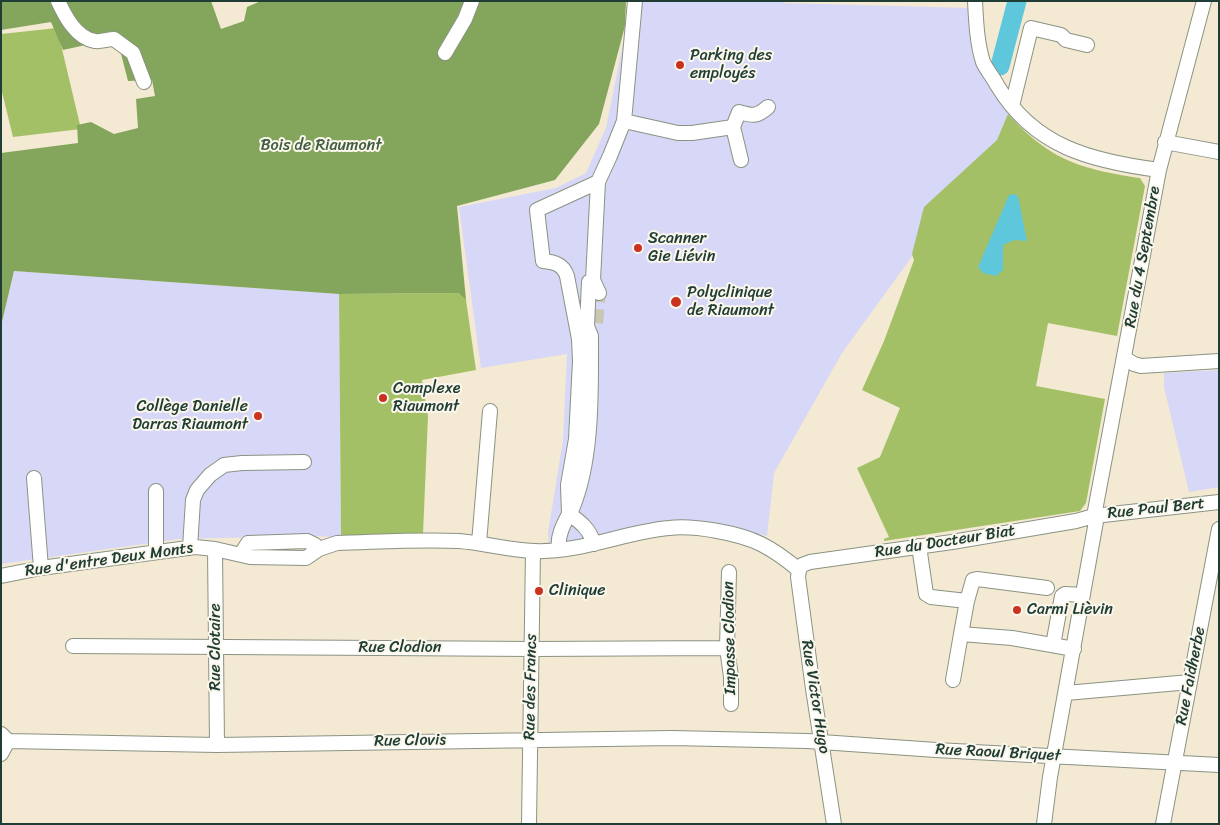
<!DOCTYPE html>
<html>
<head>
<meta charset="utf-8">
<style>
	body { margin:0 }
	#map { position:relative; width:1220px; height:825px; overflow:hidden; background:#f4e9d2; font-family:Sriracha,sans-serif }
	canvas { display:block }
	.frame { position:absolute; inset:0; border:2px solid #1f3d34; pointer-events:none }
</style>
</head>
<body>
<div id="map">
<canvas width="1220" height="825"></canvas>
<div class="frame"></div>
</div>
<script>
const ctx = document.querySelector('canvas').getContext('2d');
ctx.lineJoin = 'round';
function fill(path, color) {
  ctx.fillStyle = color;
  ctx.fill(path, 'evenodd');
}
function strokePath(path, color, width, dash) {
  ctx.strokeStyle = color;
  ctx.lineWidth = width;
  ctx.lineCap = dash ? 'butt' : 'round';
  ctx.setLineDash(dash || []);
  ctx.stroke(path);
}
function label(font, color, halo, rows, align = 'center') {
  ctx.font = font + ' Sriracha,sans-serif';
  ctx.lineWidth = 4;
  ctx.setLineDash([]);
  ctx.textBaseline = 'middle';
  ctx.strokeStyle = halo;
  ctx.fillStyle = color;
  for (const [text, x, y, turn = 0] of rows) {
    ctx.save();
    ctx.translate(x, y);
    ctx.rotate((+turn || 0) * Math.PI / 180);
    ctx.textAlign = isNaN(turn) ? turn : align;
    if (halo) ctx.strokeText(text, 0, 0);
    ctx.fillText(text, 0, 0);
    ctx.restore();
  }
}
fill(new Path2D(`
	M 630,1 L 784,1 L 784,3 L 969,8 L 972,35 L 1020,118 L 926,214 L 916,251 L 842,353 L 774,473 L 767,536 L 694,521 L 579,540 L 549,544 L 548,533 L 563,440 L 567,354 L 481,368 L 459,207 L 556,188 L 586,173 L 606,128 L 630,9 Z
	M 14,271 L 339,294 L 341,537 L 305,536 L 179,539 L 1,564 L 1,326 Z
	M 1219,370 L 1219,487 L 1189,492 L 1164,387 L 1164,373 Z`), '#d7d7f8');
fill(new Path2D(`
	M 57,28 L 81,129 L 13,137 L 1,88 L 1,34 Z
	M 1008,114 C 1024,132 1043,149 1065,159 C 1085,169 1118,175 1140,178 L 1145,186 L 1117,336 L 1048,323 L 1036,386 L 1105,399 L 1086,503 L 1080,511 L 884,541 L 884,539 L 889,537 L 857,468 L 880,457 L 900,408 L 862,390 L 884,341 L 914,260 L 912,254 L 924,207 L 997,140 Z
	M 458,293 L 466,300 L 476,370 L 422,380 L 428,416 L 423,534 L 341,537 L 339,294 Z`), '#a4c067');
fill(new Path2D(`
	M 1,1 L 211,1 L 221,29 L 244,21 L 247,7 L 261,1 L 626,1 L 625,26 L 599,124 L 555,180 L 457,206 L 466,300 L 458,293 L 339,294 L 14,271 L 1,326 L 1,153 L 78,143 L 77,125 L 91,122 L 114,134 L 138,128 L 136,99 L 155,96 L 152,80 L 128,81 L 117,38 L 63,50 L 51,22 L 1,30 Z`), '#83a65c');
fill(new Path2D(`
	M 1014,194 L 1018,196 L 1027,241 L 1014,240 L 1003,245 L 1003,270 L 996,276 L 983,273 L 978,267 L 1009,195 Z`), '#5fc7db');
strokePath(new Path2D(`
	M 1000,66 L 1017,1`), '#5fc7db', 19);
strokePath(new Path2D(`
	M 596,323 L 599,293`), '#c9c7b2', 14, [14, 7]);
const minor = new Path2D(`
	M 58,1 C 65,16 76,38 95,41 C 100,42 108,39 114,39 L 133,53 L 144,82
	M 975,1 C 976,21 977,43 983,62 C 986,69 993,77 997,85 C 1034,147 1091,161 1159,170
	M 445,53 L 465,19 L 472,1
	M 1012,106 L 1031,28 L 1061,35 L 1066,40 L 1087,45
	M 624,121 L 678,133 L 692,133 L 733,127 L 741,160
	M 733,127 L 739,112 C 754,116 756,117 768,107
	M 1165,142 L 1219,152
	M 598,182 L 593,280 L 599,293
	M 1124,358 L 1134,364 L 1141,366 L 1219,361
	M 34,478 L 41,568
	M 156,491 L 156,551
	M 572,509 C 593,459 591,390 591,336 L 587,326 L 589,282 L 593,280
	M 569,514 L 568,485 L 576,439 L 580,361 L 579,339 L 567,276 C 563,264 554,262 543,261 L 537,210 L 598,182 L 610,156 L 624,121 L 635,1
	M 1094,516 L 1159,170 L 1204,1
	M 479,543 L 490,411
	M 919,546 L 926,594 L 931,597 L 967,601 L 973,580 L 977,579 L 1047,588
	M 190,548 L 193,500 L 197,490 L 210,475 L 224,465 L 242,463 L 304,462
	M 215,549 L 217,745
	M 559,549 C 557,537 563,525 569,514 C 581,522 590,530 594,544
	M 241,554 L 248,543 L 307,541 L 315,545 L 319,549
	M 799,570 L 802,565 L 810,562 L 952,542 L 1076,521 L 1094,516 L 1219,502
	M 799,570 L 798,577 L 813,689 L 834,824
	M 729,572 L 727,648 L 731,677 L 731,704
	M 1,576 L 41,568 L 195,547 L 215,549 L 250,557 L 306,558 L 319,549 L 337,543 C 377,542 420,539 459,541 C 484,543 509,550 534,551 C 580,553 624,532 669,528 C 694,525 739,533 761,544 C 775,551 787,560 799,570
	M 961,634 L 967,601
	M 1053,645 L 1062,596 L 1065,594 L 1083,595
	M 73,646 L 533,649 L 727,648
	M 953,680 L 961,634 L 1012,638 L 1074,649
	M 1066,693 L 1190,682
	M 1,734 L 8,741 L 217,745 L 672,738 L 807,741 L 936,750 L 1219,765
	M 1,754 L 8,741
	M 529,824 L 533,551
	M 1044,824 L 1050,777 L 1097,516
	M 1163,824 L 1219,529`);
strokePath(minor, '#8a9383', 16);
strokePath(minor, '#fff', 14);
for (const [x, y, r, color] of [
	[680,65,5,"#c8321e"],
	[638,248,5,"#c8321e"],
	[676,302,6,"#c8321e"],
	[383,398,5,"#c8321e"],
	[258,416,5,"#c8321e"],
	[539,591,5,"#c8321e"],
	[1017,610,5,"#c8321e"]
]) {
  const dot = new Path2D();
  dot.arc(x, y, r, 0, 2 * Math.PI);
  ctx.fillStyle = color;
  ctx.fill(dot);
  strokePath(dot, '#fbf7ec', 2);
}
label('16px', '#1f3d34', '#fbf7ec', [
	["Parking des",690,56],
	["employés",690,74],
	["Scanner",648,239],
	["Gie Liévin",648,257],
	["Polyclinique",687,293],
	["de Riaumont",687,311],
	["Complexe",393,389],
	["Riaumont",393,407],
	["Collège Danielle",248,407,"right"],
	["Darras Riaumont",248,425,"right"],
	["Clinique",549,591],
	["Carmi Lièvin",1027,610]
], 'left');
label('16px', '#405e41', '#fbf7ec', [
	["Bois de Riaumont",321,146]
]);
label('16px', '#1f3d34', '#fbf7ec', [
	["Rue du 4 Septembre",1143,257,-80],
	["Rue Paul Bert",1156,509,-6],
	["Rue du Docteur Biat",945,542,-9],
	["Rue d'entre Deux Monts",109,560,-8],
	["Impasse Clodion",730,638,-91],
	["Rue Clotaire",216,647,-90],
	["Rue Clodion",400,648],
	["Rue Faidherbe",1191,676,-79],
	["Rue des Francs",531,687,-89],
	["Rue Victor Hugo",815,697,81],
	["Rue Clovis",410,741,-1],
	["Rue Raoul Briquet",998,753,3]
]);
</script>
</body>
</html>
